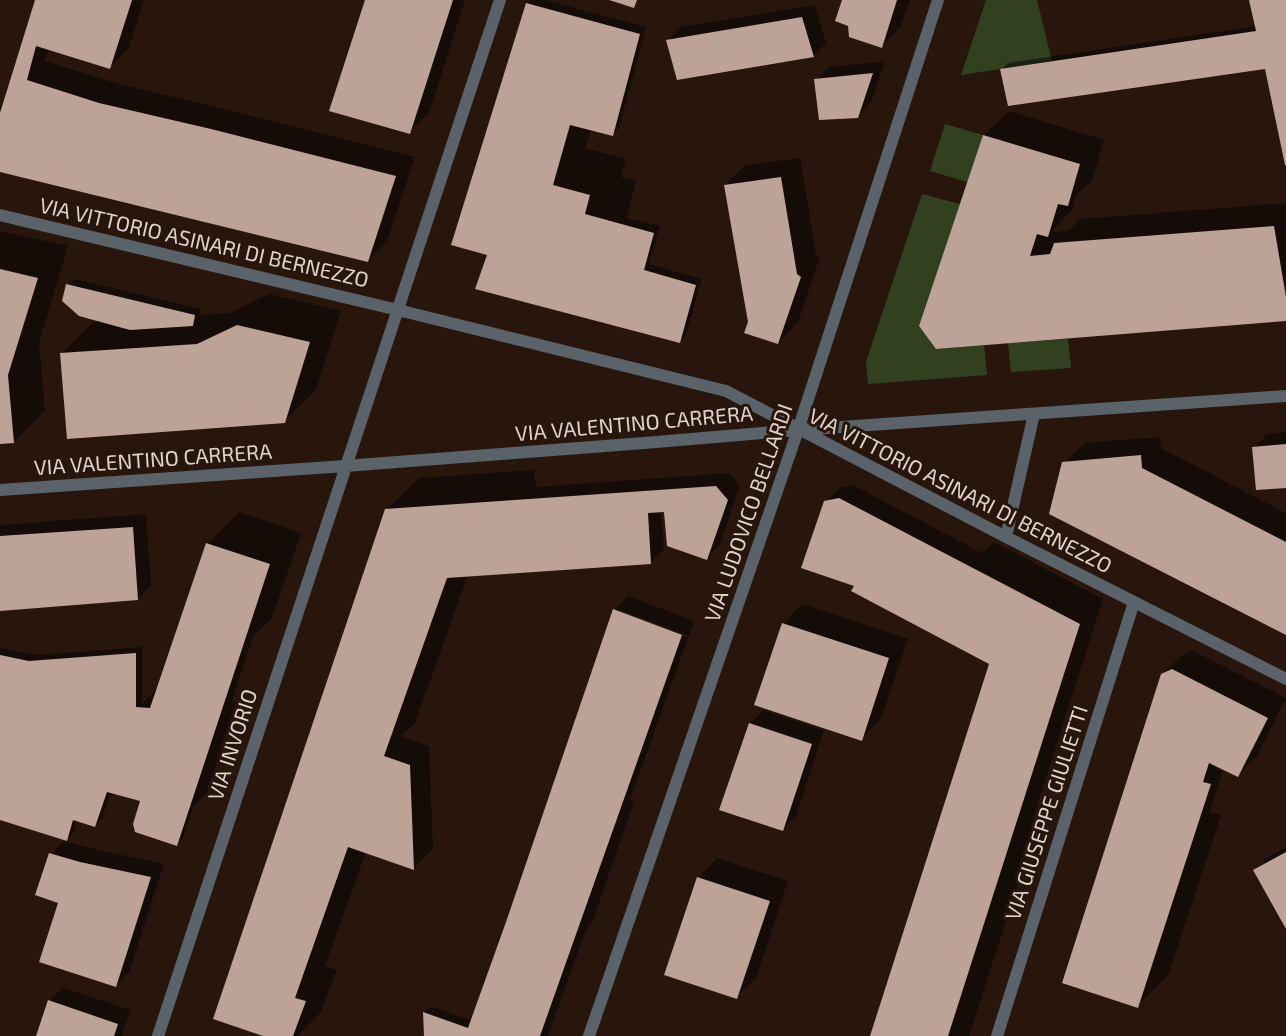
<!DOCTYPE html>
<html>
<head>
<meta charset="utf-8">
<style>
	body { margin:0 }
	canvas { display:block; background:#28160d }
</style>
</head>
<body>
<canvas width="1286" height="1036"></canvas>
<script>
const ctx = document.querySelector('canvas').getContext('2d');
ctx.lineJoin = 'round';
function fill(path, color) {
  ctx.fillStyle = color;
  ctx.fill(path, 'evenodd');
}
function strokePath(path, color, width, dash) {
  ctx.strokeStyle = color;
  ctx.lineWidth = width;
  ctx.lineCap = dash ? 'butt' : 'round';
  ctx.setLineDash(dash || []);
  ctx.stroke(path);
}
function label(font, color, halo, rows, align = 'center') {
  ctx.font = font + ' "Exo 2",sans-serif';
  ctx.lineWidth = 6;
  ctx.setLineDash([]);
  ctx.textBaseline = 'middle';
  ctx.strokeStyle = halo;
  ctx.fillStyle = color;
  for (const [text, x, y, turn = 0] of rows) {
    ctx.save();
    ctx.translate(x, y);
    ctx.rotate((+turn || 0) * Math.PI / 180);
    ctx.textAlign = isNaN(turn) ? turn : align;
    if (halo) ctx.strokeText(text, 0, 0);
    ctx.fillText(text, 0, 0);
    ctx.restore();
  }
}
fill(new Path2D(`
	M 986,0 L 1037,0 L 1052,61 L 961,75 Z
	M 945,124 L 983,135 L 967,182 L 930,171 Z
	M 922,194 L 960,204 L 919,326 L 936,349 L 984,345 L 987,375 L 868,384 L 866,362 Z
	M 1068,339 L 1071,368 L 1011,372 L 1008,343 Z`), '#314120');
fill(new Path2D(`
	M 37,0 L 144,0 L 129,48 L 109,68 L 49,49 L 45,61 L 119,84 L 232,111 L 415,157 L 387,241 L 368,260 L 0,171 L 0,118 Z
	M 366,0 L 465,0 L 429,113 L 409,132 Z
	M 531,0 L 545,0 L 646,27 L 619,128 L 612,134 L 591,129 L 585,148 L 626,159 L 621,177 L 636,181 L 627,218 L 660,226 L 649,264 L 702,279 L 686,335 L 679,342 L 489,254 L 527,4 Z
	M 844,0 L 910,0 L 901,26 L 882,46 Z
	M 1251,0 L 1286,0 L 1286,163 L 1266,67 L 1002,69 L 1008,63 L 1257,26 Z
	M 815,5 L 826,43 L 813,56 L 668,41 L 681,27 Z
	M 885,61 L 871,102 L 858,116 L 816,80 L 829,67 Z
	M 1009,111 L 1104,140 L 1092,180 L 1076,196 L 1072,210 L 1055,228 L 1054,232 L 1069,231 L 1080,219 L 1286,203 L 1286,320 L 920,326 L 984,135 Z
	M 800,158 L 816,255 L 820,257 L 798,323 L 778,343 L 749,322 L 725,185 L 745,165 Z
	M 0,231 L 68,246 L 39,343 L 45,410 L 14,442 L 0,443 Z
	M 74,279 L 201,309 L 199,315 L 230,313 L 270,294 L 341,311 L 316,390 L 284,422 L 61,354 L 93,322 L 102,321 L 68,285 Z
	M 1286,432 L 1286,486 L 1254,448 L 1267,434 Z
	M 1160,437 L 1161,448 L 1286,513 L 1286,633 L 1064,463 L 1084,443 Z
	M 534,470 L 536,487 L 730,473 L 740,486 L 720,545 L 707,558 L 666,510 L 661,511 L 664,549 L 651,562 L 468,575 L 415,723 L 401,736 L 429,746 L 433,849 L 414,868 L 366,852 L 325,966 L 337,970 L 321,1012 L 297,1036 L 268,1036 L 387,510 L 419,478 Z
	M 853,485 L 982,553 L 994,542 L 1103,599 L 1033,819 L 1038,821 L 969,1036 L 872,1036 L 990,663 L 856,586 L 826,502 L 839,488 Z
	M 239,512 L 301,533 L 272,618 L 253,636 L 232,701 L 236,702 L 206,794 L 193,807 L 183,838 L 177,844 L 141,800 L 111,791 L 102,819 L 95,825 L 77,820 L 73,833 L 65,841 L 94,849 L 164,864 L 129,972 L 116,985 L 60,902 L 51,854 L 66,839 L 0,819 L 0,648 L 37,655 L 142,647 L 142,704 L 157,688 L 207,544 Z
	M 146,514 L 151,585 L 138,599 L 0,610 L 0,525 Z
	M 628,596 L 694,621 L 689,636 L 620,610 L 620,613 L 688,638 L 630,800 L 634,801 L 592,923 L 586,929 L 548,1036 L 425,1036 L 425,1012 L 431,1006 L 472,1021 L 614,610 Z
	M 802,604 L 908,639 L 881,719 L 861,739 L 783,624 Z
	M 1192,650 L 1286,698 L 1257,756 L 1237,775 L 1217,765 L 1215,768 L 1223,771 L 1210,812 L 1221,815 L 1169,974 L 1137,1006 L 1162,675 L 1182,655 Z
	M 763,710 L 824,730 L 796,816 L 782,829 L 750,724 Z
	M 1286,848 L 1286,926 L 1255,871 L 1268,857 Z
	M 717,858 L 788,881 L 756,978 L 736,997 L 698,878 Z
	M 63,988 L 130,1010 L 122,1036 L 37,1036 L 49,1001 Z`), '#0007');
fill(new Path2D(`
	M 35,0 L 132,0 L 110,69 L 36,46 L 27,80 L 99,103 L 211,129 L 396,176 L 368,262 L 0,172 L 0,113 Z
	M 365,0 L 453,0 L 410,134 L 329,111 Z
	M 609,0 L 637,0 L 634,8 Z
	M 842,0 L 897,0 L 882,48 L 849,37 L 848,26 L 835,21 Z
	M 1249,0 L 1286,0 L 1286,165 L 1285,165 L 1265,69 L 1008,106 L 1000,69 L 1256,31 Z
	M 526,3 L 640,34 L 613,136 L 570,125 L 553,185 L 590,195 L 585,214 L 654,233 L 644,270 L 696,285 L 680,343 L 475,289 L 487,255 L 451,245 Z
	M 802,17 L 814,57 L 677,80 L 666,40 Z
	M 873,73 L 858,118 L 819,120 L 814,79 Z
	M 983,135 L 1080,164 L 1068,206 L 1058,204 L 1048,237 L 1037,234 L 1030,256 L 1050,254 L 1054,243 L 1274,226 L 1286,297 L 1286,321 L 936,349 L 919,326 Z
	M 781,177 L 797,274 L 801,277 L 778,344 L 744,333 L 748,322 L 724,185 Z
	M 0,269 L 38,278 L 8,375 L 14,443 L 0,444 Z
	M 66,284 L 195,315 L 193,326 L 130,330 L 79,316 L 62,301 Z
	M 237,325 L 310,342 L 285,423 L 67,439 L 60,353 L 197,344 Z
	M 1286,444 L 1286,488 L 1256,490 L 1252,447 Z
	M 1141,455 L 1142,468 L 1286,542 L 1286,635 L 1049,514 L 1062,462 Z
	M 716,486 L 728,500 L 707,560 L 667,546 L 664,512 L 648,513 L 651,564 L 447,578 L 384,756 L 410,765 L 414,870 L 348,847 L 295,998 L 306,1001 L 293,1036 L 263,1036 L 213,1019 L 385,509 Z
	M 839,498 L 1080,624 L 948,1036 L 870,1036 L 989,664 L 851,591 L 854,586 L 801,568 L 824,501 Z
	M 133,527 L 138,600 L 0,611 L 0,536 Z
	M 206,543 L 270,564 L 177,846 L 135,832 L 133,824 L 140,801 L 107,792 L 95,827 L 73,820 L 67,841 L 0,820 L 0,655 L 29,661 L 136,653 L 136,707 L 150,708 Z
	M 613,609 L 682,635 L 540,1036 L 424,1036 L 423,1012 L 468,1028 L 506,922 Z
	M 782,623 L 889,658 L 862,741 L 754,705 Z
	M 1172,669 L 1268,718 L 1238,777 L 1209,763 L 1203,782 L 1211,784 L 1138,1008 L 1062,983 L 1161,674 Z
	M 749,723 L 812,744 L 783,831 L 719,810 Z
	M 1286,852 L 1286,929 L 1253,870 Z
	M 49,853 L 80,862 L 151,877 L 116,987 L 39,962 L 58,903 L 35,895 Z
	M 697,877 L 770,901 L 737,999 L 664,975 Z
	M 48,1000 L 118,1024 L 114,1036 L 36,1036 Z`), '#bda397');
strokePath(new Path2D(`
	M 0,215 L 398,310 L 726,391 L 1006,537 L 1286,679
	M 0,490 L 345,466 L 644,443 L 798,430 L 1286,396
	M 1006,537 L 1034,414
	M 158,1036 L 500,0
	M 589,1036 L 798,430 L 938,0
	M 997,1036 L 1134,602`), '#596369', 12);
label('21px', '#e0d2cc', '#28160d', [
	["VIA VITTORIO ASINARI DI BERNEZZO",204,243,13],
	["VIA VALENTINO CARRERA",634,424,-5],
	["VIA VALENTINO CARRERA",153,460,-4],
	["VIA VITTORIO ASINARI DI BERNEZZO",960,491,27],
	["VIA LUDOVICO BELLARDI",749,513,-71],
	["VIA INVORIO",233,745,-72],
	["VIA GIUSEPPE GIULIETTI",1047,813,-72]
]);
</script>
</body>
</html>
